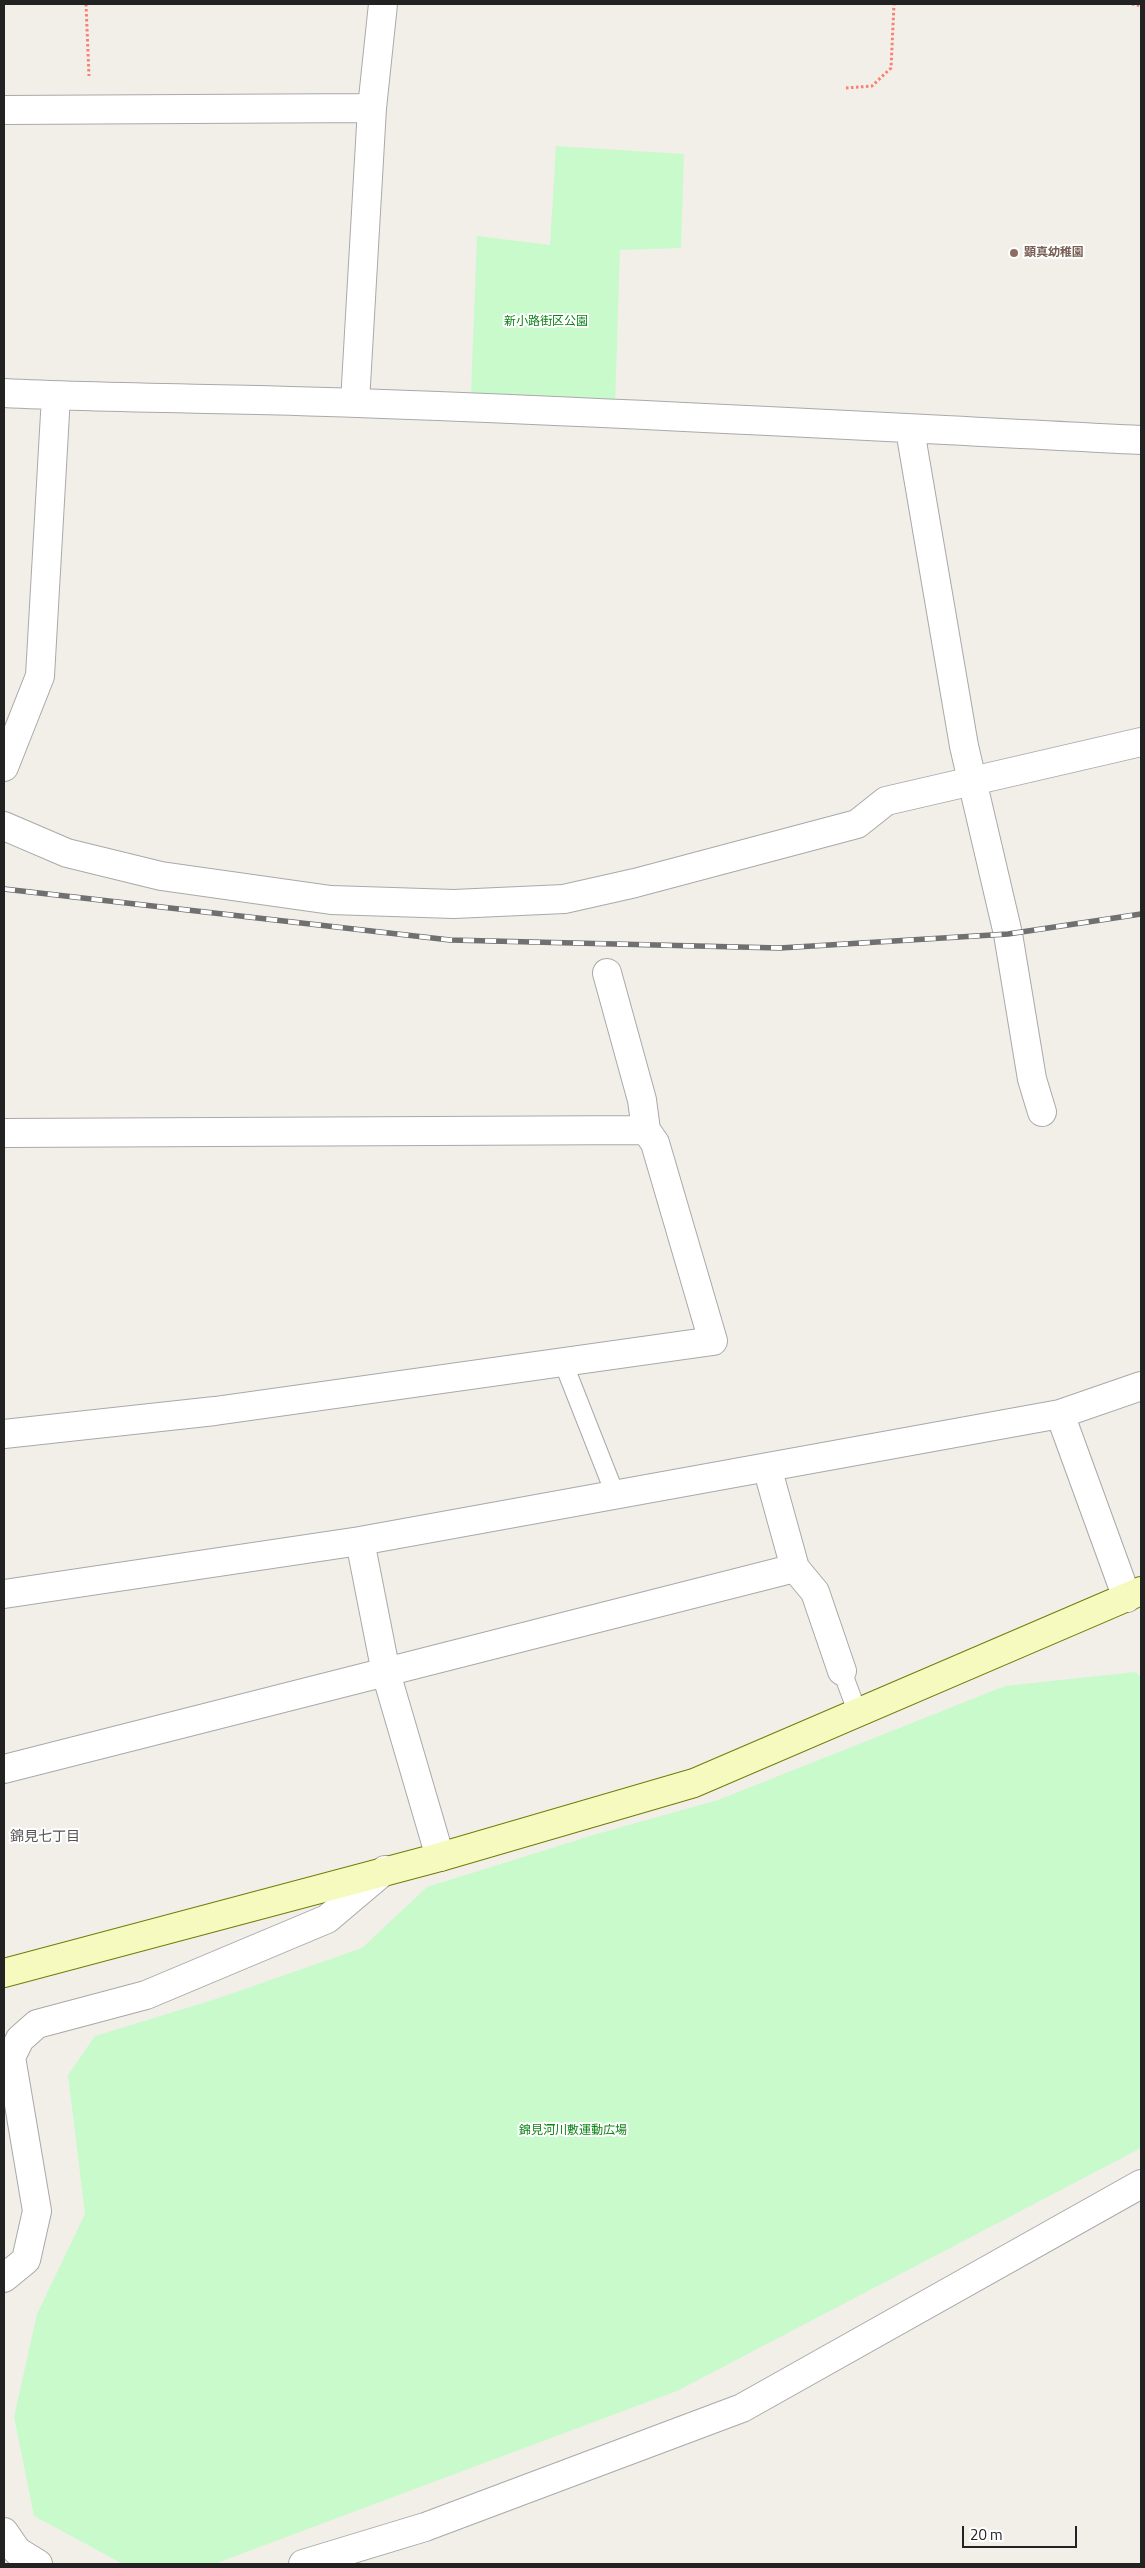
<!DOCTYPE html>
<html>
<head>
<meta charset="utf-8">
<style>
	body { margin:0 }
	#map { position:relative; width:1145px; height:2568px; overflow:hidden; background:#f2efe9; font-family:"Titillium Web",sans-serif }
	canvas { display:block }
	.frame { position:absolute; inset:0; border:5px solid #222; pointer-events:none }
	.scale { position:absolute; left:962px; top:2526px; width:115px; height:22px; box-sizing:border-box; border:2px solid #222; border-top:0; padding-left:6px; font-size:15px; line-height:18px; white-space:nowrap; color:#222; -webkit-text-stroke:4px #fff; paint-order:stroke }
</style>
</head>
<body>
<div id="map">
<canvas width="1145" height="2568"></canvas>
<div class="frame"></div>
<div class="scale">20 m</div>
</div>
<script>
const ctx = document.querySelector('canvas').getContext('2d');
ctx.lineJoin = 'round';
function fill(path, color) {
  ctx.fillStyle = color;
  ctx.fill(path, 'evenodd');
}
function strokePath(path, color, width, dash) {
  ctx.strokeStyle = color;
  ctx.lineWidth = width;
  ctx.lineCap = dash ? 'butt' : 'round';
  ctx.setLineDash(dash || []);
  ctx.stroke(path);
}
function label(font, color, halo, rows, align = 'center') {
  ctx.font = font + ' "Titillium Web","Noto Sans JP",sans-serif';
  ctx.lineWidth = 4;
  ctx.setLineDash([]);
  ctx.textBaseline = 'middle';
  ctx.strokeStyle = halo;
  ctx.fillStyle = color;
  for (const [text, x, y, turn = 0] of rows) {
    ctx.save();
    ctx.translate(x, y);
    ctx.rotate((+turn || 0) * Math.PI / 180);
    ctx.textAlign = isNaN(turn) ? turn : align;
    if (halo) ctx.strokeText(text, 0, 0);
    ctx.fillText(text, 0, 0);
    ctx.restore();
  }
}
fill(new Path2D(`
	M 556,146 L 684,154 L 681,248 L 620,250 L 615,405 L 471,394 L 477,236 L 550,245 Z
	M 1135,1672 L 1141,1677 L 1141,2148 L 677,2391 L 214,2564 L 123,2564 L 34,2516 L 14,2417 L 37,2314 L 85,2214 L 68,2075 L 95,2036 L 216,1999 L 362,1948 L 427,1887 L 600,1833 L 718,1800 L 1005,1686 Z`), '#c8facc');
const lane = new Path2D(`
	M 563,1362 L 615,1494
	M 842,1671 L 858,1714`);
const street = new Path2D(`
	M 4,110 L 372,108
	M 4,393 C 122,399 240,398 358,403 C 619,412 880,427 1141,440
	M 355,402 L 372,108 L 383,4
	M 910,430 L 964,746 L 1008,934 L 1032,1079 L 1042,1112
	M 4,767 L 40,676 L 56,396
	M 4,826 L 67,853 L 161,876 L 331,900 L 454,904 L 564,899 L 635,883 L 857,824 L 886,801 L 1141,742
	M 4,1133 L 646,1130
	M 1060,1414 L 1127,1598
	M 4,1434 L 215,1411 L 713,1341 L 655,1143 L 646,1130 L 642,1100 L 607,973
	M 360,1541 L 386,1673 L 440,1857
	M 795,1568 L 815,1592 L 842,1671
	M 4,1594 L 360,1541 L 1060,1414 L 1141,1386
	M 4,1769 L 795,1568 L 767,1467
	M 4,2278 L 26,2260 L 37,2211 L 11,2057 L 20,2039 L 37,2024 L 146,1995 L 327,1919 L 385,1870
	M 4,2532 L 17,2551 L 38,2564
	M 303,2564 L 425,2527 L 742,2408 L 1141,2184`);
const secondary = new Path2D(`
	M 4,1973 L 440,1857 L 694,1783 L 1141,1591`);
strokePath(lane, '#a9a9a9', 20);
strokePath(street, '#a9a9a9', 30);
strokePath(secondary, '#707d05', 30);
strokePath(new Path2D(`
	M 86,4 L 89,76
	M 1132,4 L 1141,6
	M 846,88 L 872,86 L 891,68 L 894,4`), '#fa8072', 3, [2.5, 2.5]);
strokePath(lane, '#fff', 18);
strokePath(street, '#fff', 28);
strokePath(secondary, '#f7fabf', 28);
const rail = new Path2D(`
	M 4,889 L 450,940 L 780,948 L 1008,934 L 1141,914`);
strokePath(rail, '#707070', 5.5);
strokePath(rail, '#fff', 4, [11]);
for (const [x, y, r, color] of [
	[1014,253,5,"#8d6e63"]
]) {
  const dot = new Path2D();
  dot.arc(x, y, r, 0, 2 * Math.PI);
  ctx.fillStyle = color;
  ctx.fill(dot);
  strokePath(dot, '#fff', 2);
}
label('bold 12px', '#785e54', '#fff', [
	["顕真幼稚園",1024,253]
], 'left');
label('12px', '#0c8416', '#fff', [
	["新小路街区公園",546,322],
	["錦見河川敷運動広場",573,2131]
]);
label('14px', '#555', '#fff', [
	["錦見七丁目",45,1838]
]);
</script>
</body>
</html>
